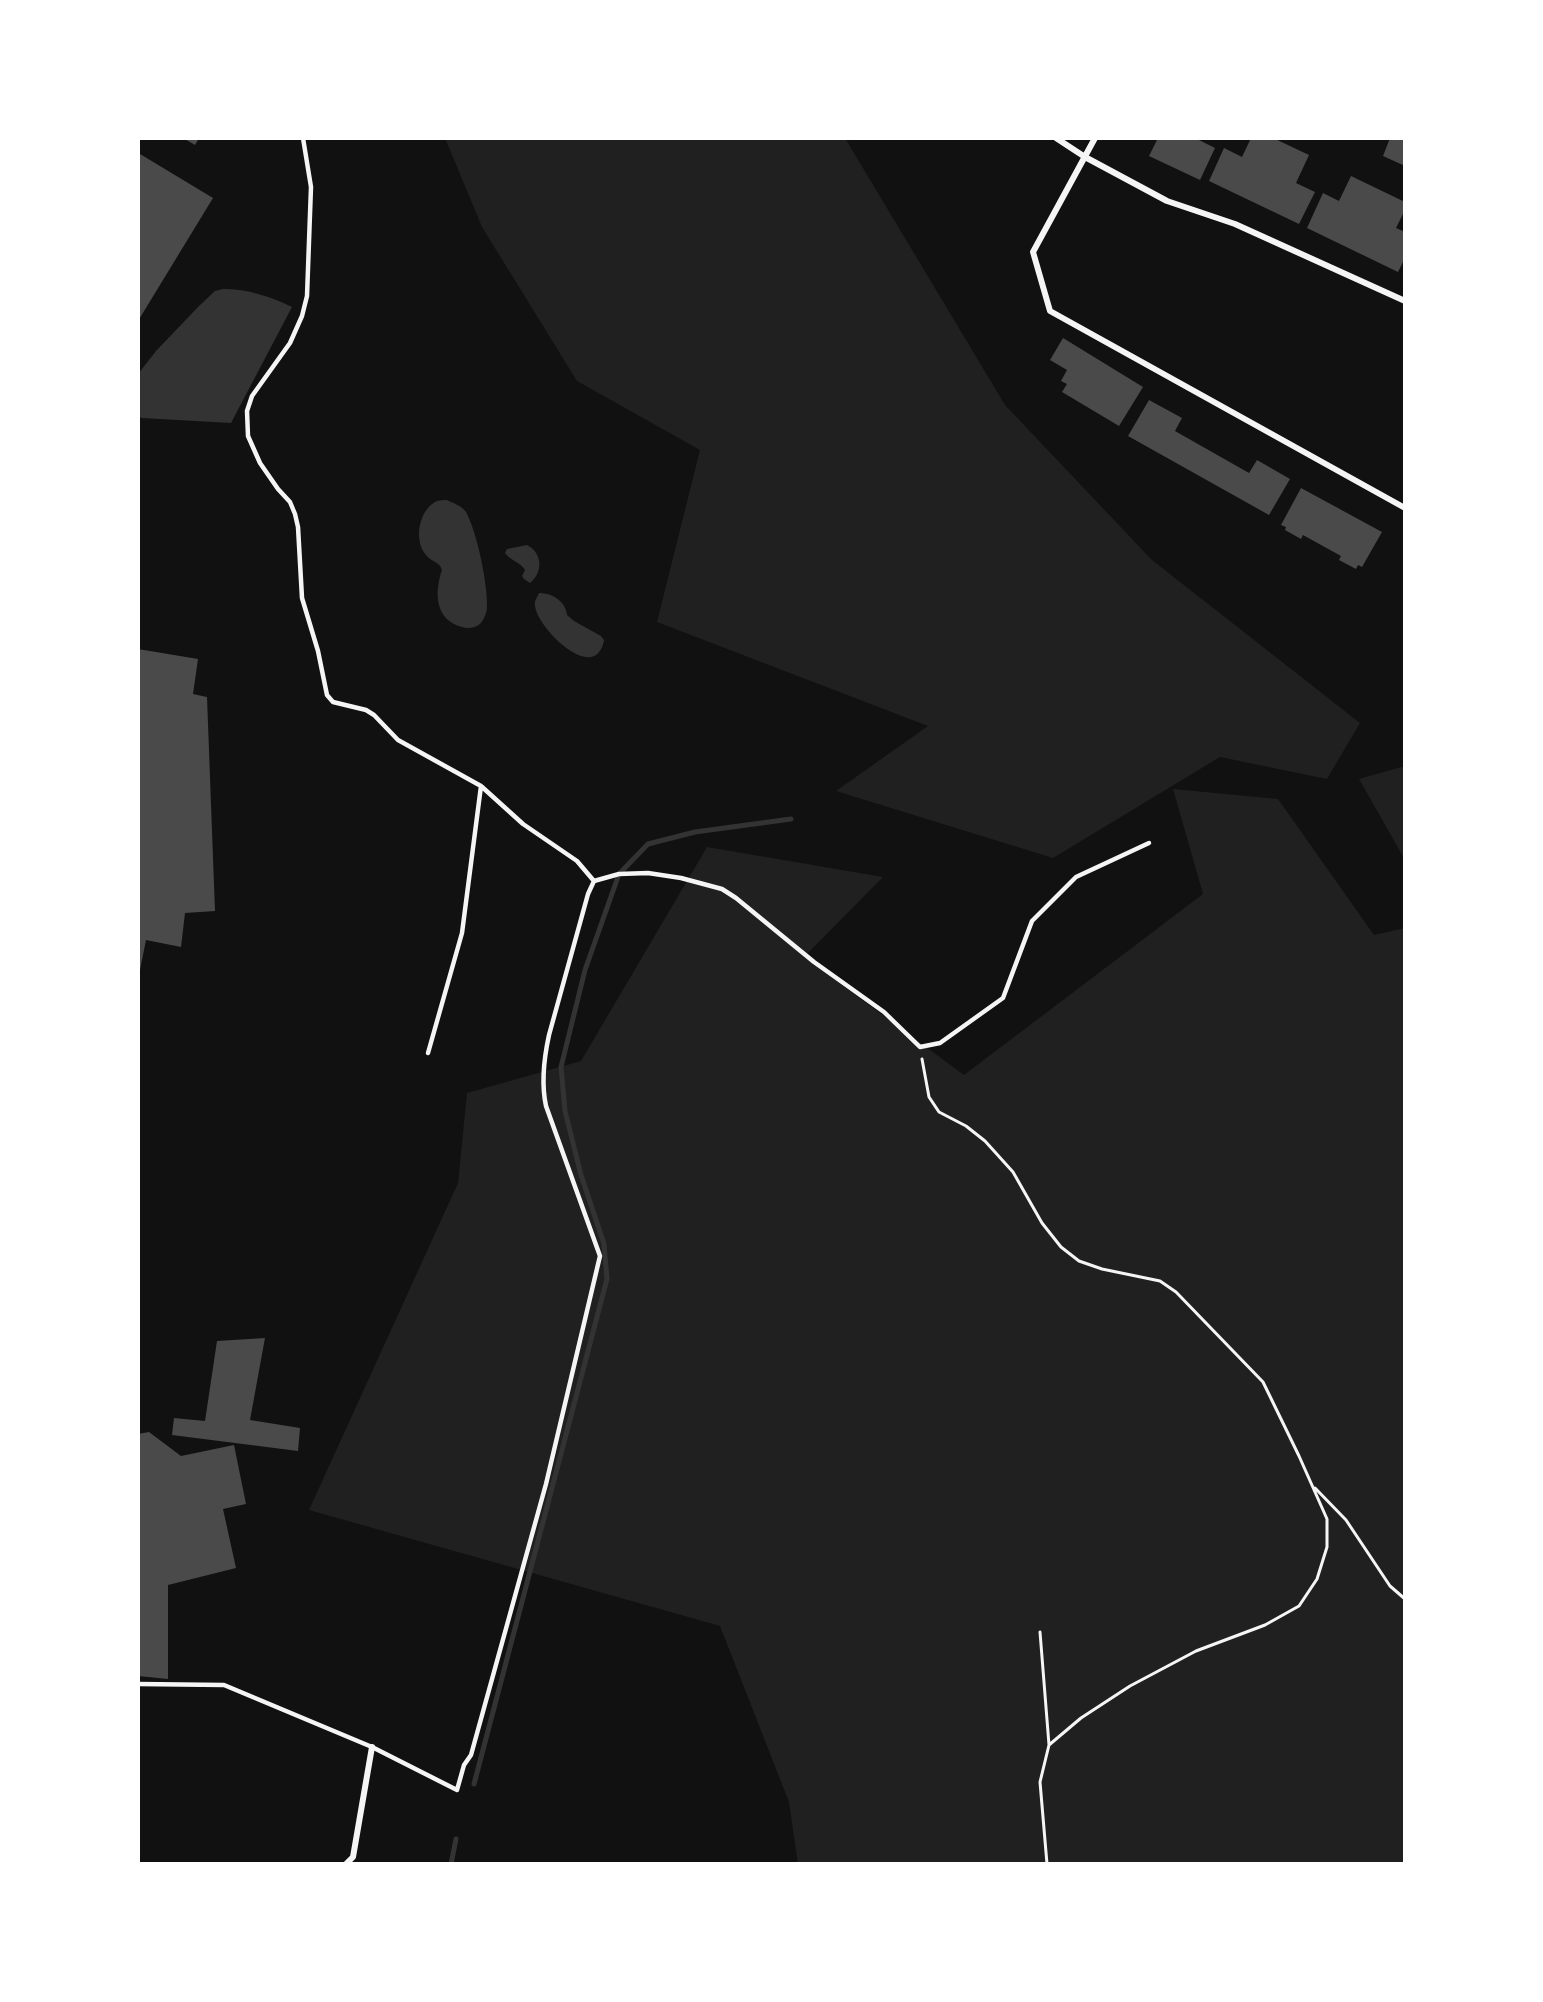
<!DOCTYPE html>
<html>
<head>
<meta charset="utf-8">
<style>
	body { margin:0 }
	#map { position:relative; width:1543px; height:2002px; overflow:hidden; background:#111; font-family:Manrope,sans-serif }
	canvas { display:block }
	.frame { position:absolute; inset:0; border:140px solid #fff; pointer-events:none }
</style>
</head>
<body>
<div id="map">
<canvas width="1543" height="2002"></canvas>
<div class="frame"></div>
</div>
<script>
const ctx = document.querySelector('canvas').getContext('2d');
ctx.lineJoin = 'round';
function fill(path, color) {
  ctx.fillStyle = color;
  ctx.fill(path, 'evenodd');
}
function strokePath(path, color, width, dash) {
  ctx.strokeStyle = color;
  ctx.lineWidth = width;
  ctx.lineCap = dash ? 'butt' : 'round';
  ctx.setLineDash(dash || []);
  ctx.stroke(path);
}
fill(new Path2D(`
	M 445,138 L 845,138 L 1005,405 L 1152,560 L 1360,723 L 1327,779 L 1220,757 L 1053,858 L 836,791 L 928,726 L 657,622 L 700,450 L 577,381 L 482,227 Z
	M 1405,766 L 1405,860 L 1359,779 Z
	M 1173,789 L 1278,799 L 1374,935 L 1405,928 L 1405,1864 L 798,1864 L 789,1802 L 720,1626 L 309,1510 L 458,1183 L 467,1093 L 581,1061 L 707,847 L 883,877 L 804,957 L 964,1075 L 1203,894 Z`), '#202020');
fill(new Path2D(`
	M 223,289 C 248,289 269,296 292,307 L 231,423 L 142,418 L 138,416 L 138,374 L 156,351 L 198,307 L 215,291 Z
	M 447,500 C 453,503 462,506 466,512 C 477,532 488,585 487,607 C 487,612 484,620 480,624 C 475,628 468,629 462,627 C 435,620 434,593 442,570 C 439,561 431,562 426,555 C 413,540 419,509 437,501 C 440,500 444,500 447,500 Z
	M 527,545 C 543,553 543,573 530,583 L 524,579 L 522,576 L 525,570 C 520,562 511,561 505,553 L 507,549 Z
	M 539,593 C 553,593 566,602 567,615 L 574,621 L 601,636 L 604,640 C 596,685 538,630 535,606 C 534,601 537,598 539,593 Z`), '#333');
strokePath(new Path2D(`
	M 474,1784 L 607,1279 L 604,1244 L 581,1175 L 565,1111 L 561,1067 L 585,970 L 619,874 L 648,844 L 695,832 L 791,819
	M 451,1864 L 456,1839`), '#333', 5);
fill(new Path2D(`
	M 183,138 L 199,138 L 195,145 Z
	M 1158,138 L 1195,138 L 1215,148 L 1200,180 L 1149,156 Z
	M 1251,138 L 1273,138 L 1309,155 L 1296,183 L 1315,192 L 1299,224 L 1209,181 L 1224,148 L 1242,157 Z
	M 1390,138 L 1405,138 L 1405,166 L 1383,156 Z
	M 140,154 L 213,198 L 138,321 L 138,156 Z
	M 1351,176 L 1405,202 L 1405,210 L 1396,228 L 1405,232 L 1405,258 L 1398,272 L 1307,228 L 1323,193 L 1339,201 Z
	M 1063,338 L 1143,387 L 1119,426 L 1062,392 L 1067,384 L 1061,381 L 1067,370 L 1050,360 Z
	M 1149,400 L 1182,418 L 1175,431 L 1249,473 L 1257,460 L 1290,479 L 1269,515 L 1128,436 Z
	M 1301,488 L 1382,532 L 1362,567 L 1358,565 L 1356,569 L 1339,560 L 1341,556 L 1303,535 L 1301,539 L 1285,530 L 1286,527 L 1281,525 Z
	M 138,649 L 198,659 L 193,694 L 207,697 L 215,911 L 185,913 L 181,947 L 146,940 L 140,970 L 138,970 Z
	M 265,1338 L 250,1420 L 300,1428 L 298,1451 L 172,1435 L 174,1418 L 205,1421 L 217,1341 Z
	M 149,1432 L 181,1456 L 234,1445 L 246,1504 L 223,1509 L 236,1568 L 168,1585 L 168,1679 L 138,1676 L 138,1434 Z`), '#4a4a4a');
strokePath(new Path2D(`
	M 922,1059 L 929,1097 L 939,1112 L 966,1126 L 985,1141 L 1013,1172 L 1042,1223 L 1061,1247 L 1079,1261 L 1102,1269 L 1160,1281 L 1176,1292 L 1263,1382 L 1299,1456 L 1327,1519 L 1327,1547 L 1317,1579 L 1299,1606 L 1265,1625 L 1196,1651 L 1130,1686 L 1081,1718 L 1049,1745 L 1040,1782 L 1047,1864
	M 1315,1488 L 1346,1520 L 1390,1586 L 1405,1599
	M 1040,1632 L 1049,1745`), '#f5f5f5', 3);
strokePath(new Path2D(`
	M 594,881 L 619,874 L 648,873 L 681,878 L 722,889 L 736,898 L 814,962 L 884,1012 L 920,1047 L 940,1043 L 1003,998 L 1032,921 L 1076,877 L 1149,843
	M 428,1053 L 462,933 L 481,786
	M 138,1684 L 224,1685 L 372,1747 L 457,1790 L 464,1765 L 471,1755 L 546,1484 L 600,1256 L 546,1106 C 541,1083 544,1058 549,1035 L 588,894 L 594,881 L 577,861 L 523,824 L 481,786 L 398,740 L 374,715 L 366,710 L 333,702 L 327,695 L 318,651 L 302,598 L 298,527 L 295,514 L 290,502 L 278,489 L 260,463 L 248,436 L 247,411 L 252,396 L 290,343 L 302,316 L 307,296 L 311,187 L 303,138`), '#f5f5f5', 4.5);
strokePath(new Path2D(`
	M 1056,138 L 1085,157 L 1167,201 L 1235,224 L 1405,301
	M 1095,138 L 1033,252 L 1050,311 L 1405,508
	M 346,1864 L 353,1857 L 372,1747`), '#f5f5f5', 6);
</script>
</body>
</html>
